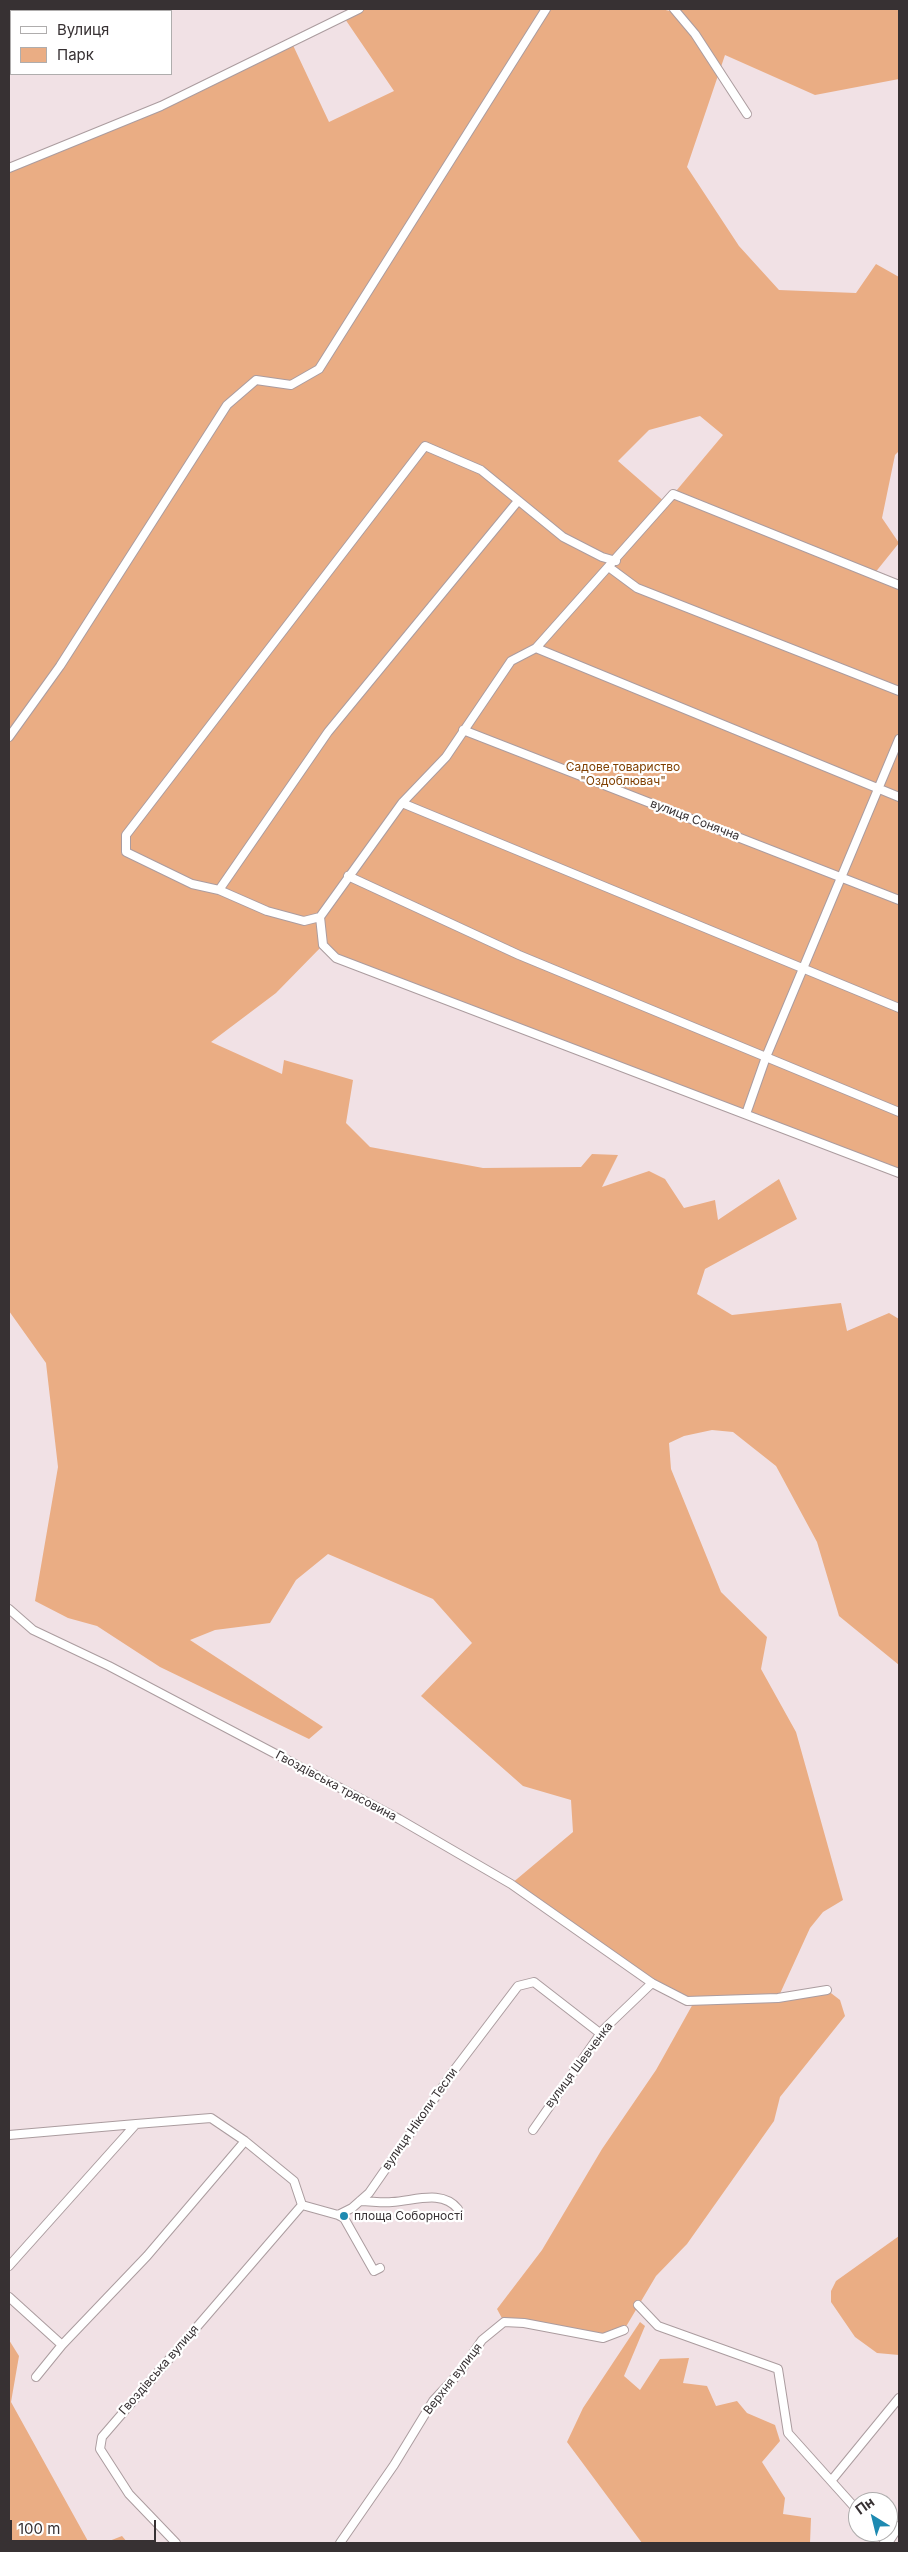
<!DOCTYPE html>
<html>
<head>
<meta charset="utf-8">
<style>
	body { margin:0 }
	#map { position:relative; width:908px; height:2552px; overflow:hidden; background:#f1e1e5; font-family:Inter,sans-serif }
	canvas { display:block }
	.frame { position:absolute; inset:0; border:10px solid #373133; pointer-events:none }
	.legend { position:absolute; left:10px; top:10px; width:162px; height:65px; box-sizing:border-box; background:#fff; border:1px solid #afadad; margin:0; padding:6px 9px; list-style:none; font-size:15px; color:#373133 }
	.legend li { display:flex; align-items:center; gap:10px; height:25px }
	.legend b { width:25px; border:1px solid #afadad }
	.north { position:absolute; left:848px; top:2492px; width:50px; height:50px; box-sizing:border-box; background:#fff; border:1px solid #afadad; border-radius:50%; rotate:324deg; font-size:14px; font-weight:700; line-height:20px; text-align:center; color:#373133 }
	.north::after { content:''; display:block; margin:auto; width:18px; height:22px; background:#1e8ab1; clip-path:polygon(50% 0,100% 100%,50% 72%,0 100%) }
	.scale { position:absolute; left:10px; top:2520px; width:146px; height:22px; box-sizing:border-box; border:2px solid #373133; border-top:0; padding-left:6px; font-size:15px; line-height:18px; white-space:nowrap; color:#373133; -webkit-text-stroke:4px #fff; paint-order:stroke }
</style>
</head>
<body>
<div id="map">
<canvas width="908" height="2552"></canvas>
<div class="frame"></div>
<ul class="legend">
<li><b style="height:6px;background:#fff"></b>Вулиця</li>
<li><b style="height:14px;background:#eaad84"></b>Парк</li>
</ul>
<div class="north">Пн</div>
<div class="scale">100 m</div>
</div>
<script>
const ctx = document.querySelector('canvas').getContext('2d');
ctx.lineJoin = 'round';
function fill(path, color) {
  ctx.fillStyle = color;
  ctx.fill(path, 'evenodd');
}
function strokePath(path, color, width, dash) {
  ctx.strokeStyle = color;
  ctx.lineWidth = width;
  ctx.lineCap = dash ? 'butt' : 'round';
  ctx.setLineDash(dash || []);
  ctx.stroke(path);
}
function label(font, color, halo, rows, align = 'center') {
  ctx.font = font + ' Inter,sans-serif';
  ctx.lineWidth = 4.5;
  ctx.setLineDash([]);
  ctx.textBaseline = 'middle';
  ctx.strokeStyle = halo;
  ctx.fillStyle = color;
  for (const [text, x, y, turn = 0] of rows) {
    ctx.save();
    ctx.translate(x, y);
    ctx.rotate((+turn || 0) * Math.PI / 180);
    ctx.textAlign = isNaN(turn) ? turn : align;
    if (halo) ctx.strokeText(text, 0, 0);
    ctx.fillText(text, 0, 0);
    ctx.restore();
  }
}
fill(new Path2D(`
	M 9,9 L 93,9 L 87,11 L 11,11 L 11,42 L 9,43 Z
	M 359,9 L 661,9 L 670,11 L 672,9 L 899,9 L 899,79 L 815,95 L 725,55 L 687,167 L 739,246 L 779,290 L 856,293 L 876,264 L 899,277 L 899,451 L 895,455 L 882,518 L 899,543 L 874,574 L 899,585 L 899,1173 L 336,958 L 323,945 L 276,993 L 211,1042 L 282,1074 L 284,1060 L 353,1080 L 346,1123 L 370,1147 L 483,1168 L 581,1167 L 592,1154 L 618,1155 L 602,1187 L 649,1171 L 665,1179 L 684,1208 L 715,1200 L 718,1220 L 779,1179 L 797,1219 L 705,1269 L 697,1294 L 732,1315 L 841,1303 L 847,1331 L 889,1313 L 899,1319 L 899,1665 L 839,1616 L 817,1542 L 776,1466 L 733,1432 L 712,1430 L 684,1436 L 669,1443 L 671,1469 L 721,1592 L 767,1637 L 761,1669 L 796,1732 L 843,1900 L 823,1912 L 810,1928 L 778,1998 L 827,1990 L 840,2000 L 845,2016 L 780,2097 L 774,2121 L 687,2244 L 656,2276 L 624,2330 L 603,2338 L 504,2322 L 497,2309 L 542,2250 L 602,2149 L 656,2070 L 694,2002 L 652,1983 L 511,1884 L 573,1832 L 571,1800 L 523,1786 L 421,1696 L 472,1643 L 433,1599 L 328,1554 L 296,1580 L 270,1623 L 215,1630 L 190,1640 L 323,1727 L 309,1739 L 160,1667 L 97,1626 L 68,1618 L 35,1601 L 58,1467 L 46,1363 L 9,1311 L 9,168 L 161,106 L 291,41 L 329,122 L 394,91 L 343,16 ZM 700,416 L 723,435 L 666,503 L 618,461 L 649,430 Z
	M 899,2236 L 899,2355 L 877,2353 L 855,2337 L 831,2302 L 831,2291 L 836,2281 Z
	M 640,2322 L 645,2326 L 624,2376 L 640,2390 L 660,2359 L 689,2358 L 683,2383 L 707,2386 L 716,2406 L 737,2401 L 747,2413 L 775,2425 L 780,2441 L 762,2462 L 785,2498 L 783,2514 L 811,2518 L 810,2543 L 642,2543 L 567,2442 L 583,2408 Z
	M 9,2340 L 19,2356 L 11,2402 L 89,2543 L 9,2543 Z
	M 122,2536 L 128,2543 L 104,2543 Z`), '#eaad84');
const minor = new Path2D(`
	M 674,9 L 695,34 L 747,114
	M 87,11 L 93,9
	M 9,43 L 11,42
	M 9,168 L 161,106 L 359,9
	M 610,568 L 637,588 L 899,691
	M 899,585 L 673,494 L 536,648 L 511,661 L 446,757 L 402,803 L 320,917 L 323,945 L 336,958 L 899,1173
	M 536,648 L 899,797
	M 463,730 L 899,900
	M 9,737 L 60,666 L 227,405 L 256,380 L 291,385 L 319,369 L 546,9
	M 402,803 L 899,1008
	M 348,876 L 519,955 L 899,1112
	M 219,890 L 328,732 L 518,501
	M 320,917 L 304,921 L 267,911 L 219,890 L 192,884 L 126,852 L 126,835 L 425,446 L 481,470 L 563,537 L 602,557 L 616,561
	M 746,1114 L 766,1057 L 899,739
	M 9,1609 L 33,1630 L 109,1666 L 399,1819 L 511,1884 L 652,1983 L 687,2001 L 778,1998 L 827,1990
	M 533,2130 L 603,2030 L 652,1983
	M 9,2135 L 136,2124
	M 360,2201 C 371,2201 381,2203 392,2202 C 414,2201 442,2189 458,2209
	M 302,2205 L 338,2215 L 352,2208 L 369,2193 L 455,2069 L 518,1986 L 534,1982 L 601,2034
	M 338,2215 L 344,2218 L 374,2271 L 380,2268
	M 9,2266 L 136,2124 L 211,2118 L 245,2141 L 294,2181 L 302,2205 L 102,2437 L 100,2449 L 129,2494 L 176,2543
	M 9,2297 L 62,2345
	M 638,2305 L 658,2326 L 778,2369 L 788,2433 L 858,2511
	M 36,2377 L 62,2345 L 147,2256 L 245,2141
	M 831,2481 L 899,2398
	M 877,2532 L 887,2543
	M 340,2543 L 394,2465 L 433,2401 L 460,2372 L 482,2340 L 504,2322 L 524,2323 L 603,2338 L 624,2330
	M 888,2543 L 899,2526`);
strokePath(minor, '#ab9c9f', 10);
strokePath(minor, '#fff', 8);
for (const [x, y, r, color] of [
	[344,2216,5,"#1e8ab1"]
]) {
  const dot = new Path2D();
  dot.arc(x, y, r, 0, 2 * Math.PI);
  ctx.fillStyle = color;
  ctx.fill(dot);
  strokePath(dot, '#fff', 2);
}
label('12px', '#804002', '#fff', [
	["Садове товариство",623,767],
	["\"Оздоблювач\"",623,781]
]);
label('12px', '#373133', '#fff', [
	["вулиця Сонячна",695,820,21],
	["Гвоздівська трясовина",336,1786,28],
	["вулиця Шевченка",579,2065,-53],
	["вулиця Ніколи Тесли",420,2119,-55],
	["Гвоздівська вулиця",159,2370,-49],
	["Верхня вулиця",453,2379,-52]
]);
label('12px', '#373133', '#fff', [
	["площа Соборності",354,2216]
], 'left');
</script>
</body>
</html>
